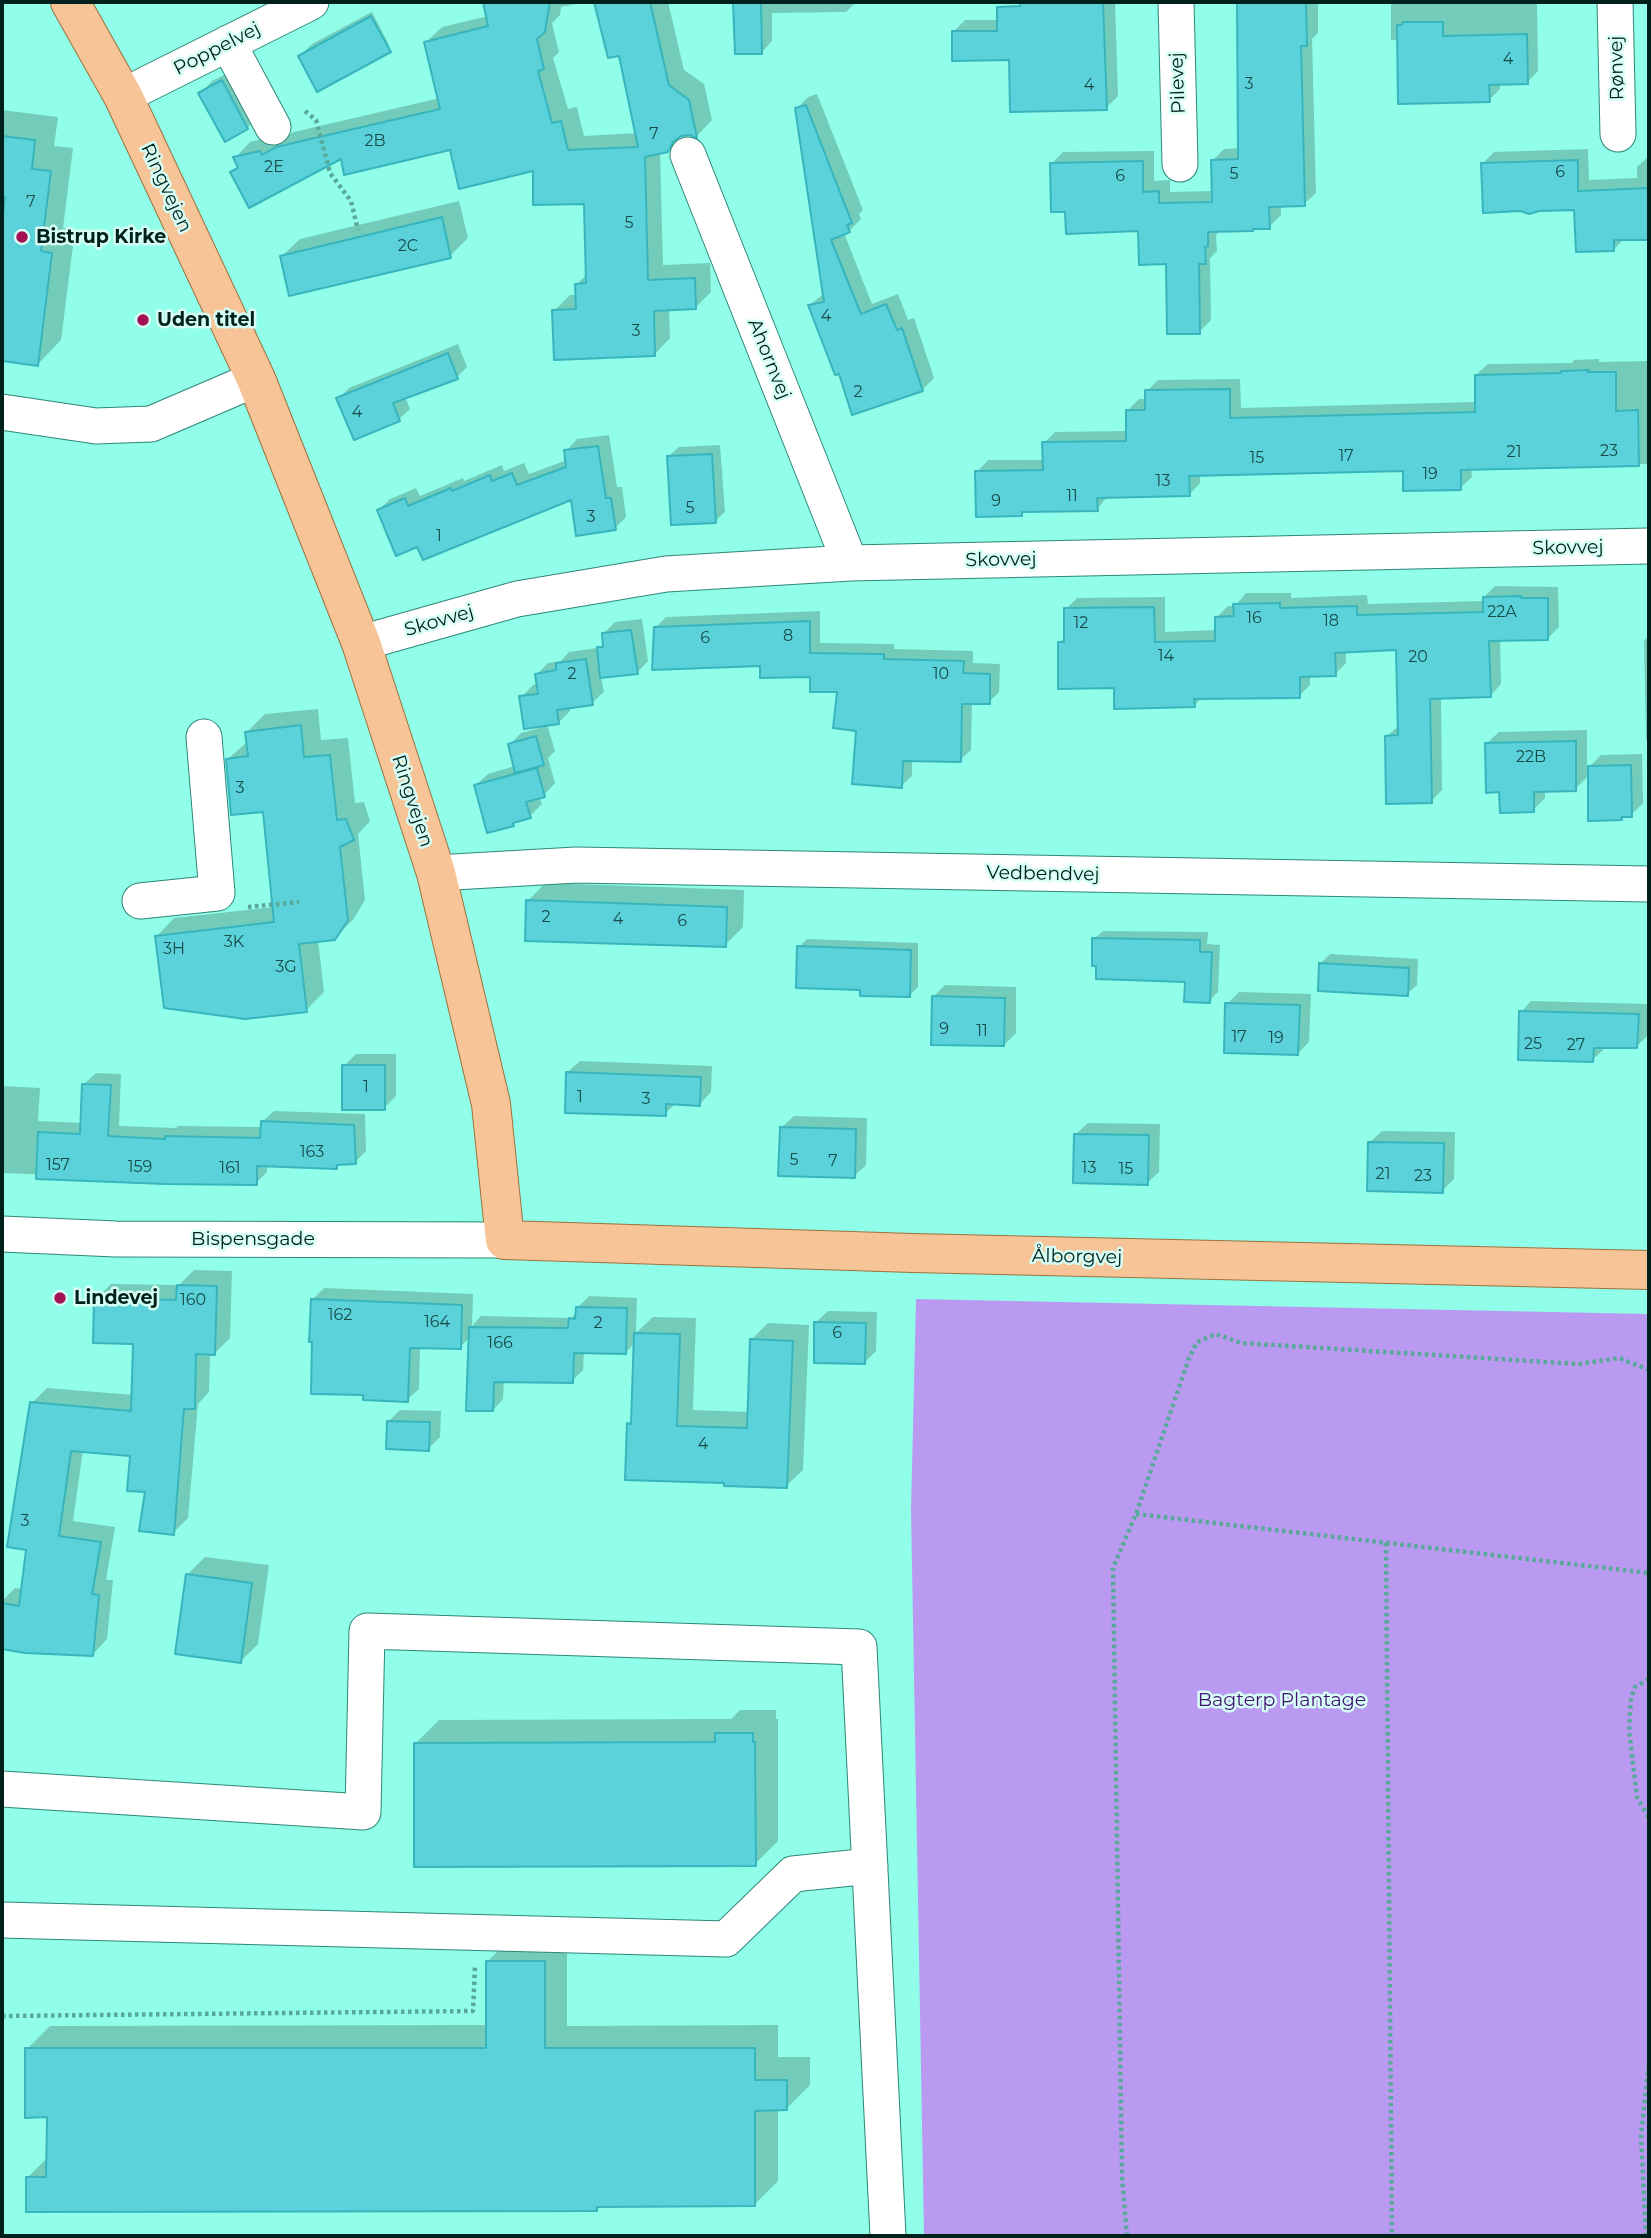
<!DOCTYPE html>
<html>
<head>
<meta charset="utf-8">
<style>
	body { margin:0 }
	#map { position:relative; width:1651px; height:2238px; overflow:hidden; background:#90fee9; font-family:Montserrat,sans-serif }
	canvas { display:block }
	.frame { position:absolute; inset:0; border:4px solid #00201b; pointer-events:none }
</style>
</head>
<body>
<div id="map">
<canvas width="1651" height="2238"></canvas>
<div class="frame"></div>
</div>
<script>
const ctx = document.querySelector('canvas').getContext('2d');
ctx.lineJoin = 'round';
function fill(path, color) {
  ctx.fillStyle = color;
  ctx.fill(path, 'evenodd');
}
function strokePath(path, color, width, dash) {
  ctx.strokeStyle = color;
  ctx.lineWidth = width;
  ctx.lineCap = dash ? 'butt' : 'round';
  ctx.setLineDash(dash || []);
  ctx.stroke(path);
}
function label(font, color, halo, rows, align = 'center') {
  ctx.font = font + ' Montserrat,sans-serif';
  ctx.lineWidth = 5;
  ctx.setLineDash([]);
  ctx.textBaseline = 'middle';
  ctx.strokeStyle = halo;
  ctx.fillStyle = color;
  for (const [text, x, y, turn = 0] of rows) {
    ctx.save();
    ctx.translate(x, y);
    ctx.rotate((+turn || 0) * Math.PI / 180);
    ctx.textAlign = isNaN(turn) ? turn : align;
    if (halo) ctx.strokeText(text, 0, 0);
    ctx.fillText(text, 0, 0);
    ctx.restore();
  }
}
fill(new Path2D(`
	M 916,1299 L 1649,1314 L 1649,2236 L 924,2236 L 911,1510 Z`), '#ba9af1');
fill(new Path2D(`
	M 484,2 L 585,2 L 561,7 L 560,15 L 552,23 L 559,52 L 553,58 L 568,109 L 577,107 L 584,136 L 637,133 L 620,53 L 609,56 L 596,2 L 668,2 L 684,70 L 704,84 L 712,120 L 697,136 L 690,133 L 683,134 L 667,150 L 660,152 L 663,265 L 710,263 L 711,292 L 695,308 L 669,309 L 670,338 L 655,354 L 554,311 L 570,295 L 577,295 L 577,284 L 588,273 L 586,203 L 535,169 L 451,148 L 342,157 L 232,173 L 239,166 L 235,158 L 250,142 L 276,136 L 278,141 L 294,132 L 440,98 L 426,42 L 442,27 L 488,16 Z
	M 743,2 L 856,2 L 846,12 L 772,13 L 772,41 L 762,52 L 735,10 Z
	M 1021,2 L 1115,2 L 1118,96 L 1106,108 L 1022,58 L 953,32 L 965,20 L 1022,20 Z
	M 1238,2 L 1318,2 L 1318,33 L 1312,39 L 1316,193 L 1304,204 L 1281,205 L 1281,215 L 1269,227 L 1219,230 L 1216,236 L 1217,251 L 1210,258 L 1211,320 L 1199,332 L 1167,262 L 1140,230 L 1067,210 L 1051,164 L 1063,152 L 1154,151 L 1154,181 L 1170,180 L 1170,192 L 1213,191 L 1213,160 L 1224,149 L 1240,148 Z
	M 1391,2 L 1537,2 L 1538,71 L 1527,82 L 1500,83 L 1500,89 L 1489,100 L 1398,40 L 1391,40 Z
	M 372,12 L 389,45 L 378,57 L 300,56 L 312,44 Z
	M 234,70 L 259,116 L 247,128 L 201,93 L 212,81 Z
	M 817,94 L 863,210 L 859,214 L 861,219 L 849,231 L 844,233 L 872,304 L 898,294 L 908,320 L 914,318 L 934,378 L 922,390 L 840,371 L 810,305 L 824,293 L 796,109 L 808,97 Z
	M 2,110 L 58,117 L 54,146 L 73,148 L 63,228 L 75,230 L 61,340 L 38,364 L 2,360 Z
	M 1588,149 L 1589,180 L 1637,178 L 1637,167 L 1649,156 L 1649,238 L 1625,238 L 1614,249 L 1576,208 L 1482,164 L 1494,152 Z
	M 459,201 L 468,238 L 450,256 L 282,256 L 300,239 Z
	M 458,344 L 467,367 L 457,377 L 405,397 L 410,409 L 399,419 L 355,438 L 339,398 L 349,388 Z
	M 1599,359 L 1599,362 L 1649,361 L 1649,464 L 1471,468 L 1472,477 L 1460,488 L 1405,470 L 1200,474 L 1200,483 L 1189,495 L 1108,496 L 1097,509 L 1025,511 L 1022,514 L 977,472 L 988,460 L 1044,460 L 1044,443 L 1055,432 L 1128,431 L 1128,410 L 1139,399 L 1147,399 L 1147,391 L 1158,380 L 1240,379 L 1241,408 L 1476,402 L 1476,375 L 1488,364 L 1572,363 L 1574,360 Z
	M 609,435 L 617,487 L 622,487 L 626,517 L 615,528 L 572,498 L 418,544 L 379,510 L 390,499 L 416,488 L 420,496 L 463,478 L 464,481 L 502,465 L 504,471 L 524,463 L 529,474 L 567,460 L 566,451 L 577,439 Z
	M 720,445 L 725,512 L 715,521 L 669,456 L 679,447 Z
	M 1495,586 L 1558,587 L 1559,627 L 1548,638 L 1500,639 L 1501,684 L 1490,696 L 1441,697 L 1442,790 L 1431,801 L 1387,736 L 1400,725 L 1398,648 L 1346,651 L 1346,663 L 1335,674 L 1310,675 L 1310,685 L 1299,696 L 1202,697 L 1194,706 L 1116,687 L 1060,642 L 1066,637 L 1066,609 L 1077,598 L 1165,597 L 1165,632 L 1217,630 L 1217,617 L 1228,606 L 1235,606 L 1246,593 L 1291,593 L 1291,598 L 1367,595 L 1368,604 L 1484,601 L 1484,597 Z
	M 820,611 L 820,643 L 894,644 L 894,649 L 973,651 L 973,663 L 1000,664 L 999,692 L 989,702 L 972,702 L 971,750 L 960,760 L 912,760 L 912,776 L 901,786 L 858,729 L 839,690 L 812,675 L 761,664 L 655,628 L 666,617 Z
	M 642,619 L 648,661 L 637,673 L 601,677 L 604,692 L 592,703 L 570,707 L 570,711 L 558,723 L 547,724 L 555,751 L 548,758 L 555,783 L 544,795 L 539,796 L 542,804 L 530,816 L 518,819 L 513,825 L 476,785 L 488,774 L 515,766 L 509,745 L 521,733 L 540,728 L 521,697 L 533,685 L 538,684 L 537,674 L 548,663 L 561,661 L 569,652 L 597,648 L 597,650 L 604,643 L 603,634 L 615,622 Z
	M 1649,635 L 1649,740 L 1646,740 L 1644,641 Z
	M 318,709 L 321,740 L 348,738 L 355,803 L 364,802 L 370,821 L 358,834 L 365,900 L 353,920 L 334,938 L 318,940 L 324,992 L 306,1010 L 157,936 L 174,918 L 274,907 L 264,810 L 228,759 L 248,741 L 247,732 L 265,714 Z
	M 1587,730 L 1587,769 L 1601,755 L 1642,754 L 1643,803 L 1631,815 L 1624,815 L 1621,818 L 1590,774 L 1575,789 L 1545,790 L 1545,798 L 1533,810 L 1501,791 L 1487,743 L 1499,732 Z
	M 545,883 L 744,890 L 743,927 L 725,945 L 528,901 Z
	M 1103,931 L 1208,932 L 1207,944 L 1220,945 L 1218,992 L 1209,1001 L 1187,981 L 1098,965 L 1094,939 Z
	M 807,939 L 918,943 L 918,987 L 910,995 L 799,947 Z
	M 1330,954 L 1418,959 L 1417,985 L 1407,994 L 1320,964 Z
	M 945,985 L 1016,987 L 1016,1033 L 1004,1045 L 933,997 Z
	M 1239,992 L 1311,994 L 1309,1042 L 1298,1053 L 1227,1004 Z
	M 1531,1001 L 1648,1004 L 1647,1036 L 1636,1047 L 1603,1046 L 1603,1050 L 1592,1060 L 1521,1012 Z
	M 356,1054 L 396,1054 L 396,1096 L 384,1108 L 344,1066 Z
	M 580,1061 L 712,1066 L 711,1092 L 700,1104 L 676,1103 L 665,1114 L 568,1072 Z
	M 96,1073 L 121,1074 L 119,1126 L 176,1128 L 178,1126 L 262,1127 L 262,1122 L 274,1111 L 365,1114 L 366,1151 L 355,1162 L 341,1163 L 336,1168 L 267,1165 L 267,1172 L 256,1183 L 2,1173 L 2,1086 L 40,1088 L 38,1121 L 83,1123 L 84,1084 Z
	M 794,1116 L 867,1118 L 866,1165 L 854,1176 L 782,1127 Z
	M 1088,1123 L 1160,1124 L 1159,1172 L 1147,1183 L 1076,1134 Z
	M 1382,1131 L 1455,1132 L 1454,1179 L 1442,1191 L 1370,1142 Z
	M 194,1270 L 232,1271 L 230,1338 L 215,1353 L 210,1353 L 209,1392 L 198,1404 L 188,1518 L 173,1533 L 147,1491 L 132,1455 L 83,1450 L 73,1521 L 115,1527 L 106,1580 L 113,1580 L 107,1639 L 92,1655 L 25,1651 L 2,1647 L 2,1601 L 15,1588 L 23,1589 L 28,1548 L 32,1403 L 47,1388 L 134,1395 L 135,1343 L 96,1299 L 111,1284 L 179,1285 Z
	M 324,1288 L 473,1294 L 472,1326 L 481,1316 L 571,1318 L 578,1312 L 578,1307 L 589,1296 L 637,1298 L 636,1333 L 653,1317 L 696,1318 L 693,1410 L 750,1412 L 751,1340 L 768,1323 L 809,1325 L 803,1470 L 786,1486 L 726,1482 L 629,1424 L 633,1420 L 636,1342 L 625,1353 L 584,1351 L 583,1370 L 572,1381 L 504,1380 L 503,1399 L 493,1410 L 470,1337 L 460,1347 L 420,1346 L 419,1389 L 407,1400 L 365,1394 L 312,1300 Z
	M 828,1311 L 877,1312 L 876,1351 L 864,1363 L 816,1322 Z
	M 400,1410 L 441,1411 L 440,1437 L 428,1449 L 389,1421 Z
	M 205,1557 L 269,1565 L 258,1644 L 241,1661 L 188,1574 Z
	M 740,1710 L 776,1710 L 776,1719 L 778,1719 L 778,1841 L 755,1864 L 415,1744 L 439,1720 L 731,1719 Z
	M 511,1938 L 567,1938 L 567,2026 L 778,2025 L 778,2057 L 810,2057 L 810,2085 L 786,2109 L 778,2109 L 778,2181 L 754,2205 L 600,2205 L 596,2209 L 27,2178 L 48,2157 L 49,2116 L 27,2049 L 50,2026 L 488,2025 L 488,1961 Z`), '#0003');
const building = new Path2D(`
	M 483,2 L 550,2 L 545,32 L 537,39 L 544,69 L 538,71 L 552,123 L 561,121 L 568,150 L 638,147 L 619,56 L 608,58 L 594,2 L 650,2 L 669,85 L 689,100 L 697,138 L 690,135 L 681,136 L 673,142 L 668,152 L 645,157 L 648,280 L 695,278 L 696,309 L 654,311 L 655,356 L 554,360 L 552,310 L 576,309 L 575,284 L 586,283 L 584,204 L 533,205 L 533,171 L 459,189 L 450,150 L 344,175 L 341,159 L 249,208 L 230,172 L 238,168 L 233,157 L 260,151 L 262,155 L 276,147 L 440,109 L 424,42 L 488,26 Z
	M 733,2 L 761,2 L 762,54 L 735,54 Z
	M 1020,2 L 1103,2 L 1107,110 L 1010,112 L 1009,60 L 952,61 L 952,31 L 997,31 L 997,7 L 1020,6 Z
	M 1237,2 L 1306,2 L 1307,46 L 1301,46 L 1305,206 L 1269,207 L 1270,229 L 1253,229 L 1253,231 L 1208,232 L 1208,246 L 1205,247 L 1206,264 L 1199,264 L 1200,334 L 1167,334 L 1166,264 L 1139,265 L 1138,231 L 1066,234 L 1065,212 L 1051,212 L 1050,163 L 1143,161 L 1143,192 L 1159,191 L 1159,203 L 1212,202 L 1211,160 L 1238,159 Z
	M 371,16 L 391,52 L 317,92 L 298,56 Z
	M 1403,22 L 1443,22 L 1443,36 L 1527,34 L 1528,84 L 1489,85 L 1490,102 L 1398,104 L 1397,25 L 1402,25 Z
	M 222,80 L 248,129 L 225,142 L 198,93 Z
	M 806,105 L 852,223 L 847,225 L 850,232 L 831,240 L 861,314 L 886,304 L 897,330 L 902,328 L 923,391 L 852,415 L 839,374 L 835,375 L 808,305 L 824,302 L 795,108 Z
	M 2,136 L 35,140 L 32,169 L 51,171 L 41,251 L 52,253 L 38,366 L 2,361 L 2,223 L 5,197 L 2,197 Z
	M 1578,160 L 1578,191 L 1649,188 L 1649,240 L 1614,240 L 1614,251 L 1576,252 L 1574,210 L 1539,211 L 1529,214 L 1520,211 L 1483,213 L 1481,163 Z
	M 442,217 L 451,258 L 289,296 L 280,256 Z
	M 448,353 L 458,379 L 393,403 L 400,421 L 354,440 L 336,398 Z
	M 1589,370 L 1588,372 L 1616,372 L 1616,411 L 1638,410 L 1639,466 L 1461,470 L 1461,490 L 1403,491 L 1403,471 L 1189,476 L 1190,496 L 1097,498 L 1098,511 L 1022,512 L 1022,516 L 976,517 L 975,471 L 1043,470 L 1042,442 L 1126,441 L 1126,410 L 1145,410 L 1145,390 L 1230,389 L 1230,418 L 1475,412 L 1475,375 L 1561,373 L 1561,371 Z
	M 598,446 L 606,498 L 611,498 L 616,530 L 576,536 L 571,500 L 423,560 L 417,547 L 396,556 L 377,510 L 405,498 L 408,506 L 451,488 L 452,491 L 490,475 L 492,481 L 512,473 L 517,485 L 566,467 L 564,450 Z
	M 712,454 L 716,523 L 671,525 L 667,456 Z
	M 1521,596 L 1521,598 L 1548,598 L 1548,640 L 1489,641 L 1491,697 L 1430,699 L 1432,803 L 1386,804 L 1385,736 L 1398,735 L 1396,650 L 1335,653 L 1336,676 L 1300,677 L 1300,698 L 1194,699 L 1195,707 L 1114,709 L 1114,688 L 1058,689 L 1058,642 L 1064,642 L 1064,608 L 1154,607 L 1155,642 L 1215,641 L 1215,617 L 1234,616 L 1233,604 L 1280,603 L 1280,608 L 1357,606 L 1357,615 L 1483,612 L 1483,597 Z
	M 810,621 L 810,653 L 884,654 L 884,659 L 964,661 L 963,673 L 990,674 L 990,704 L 962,704 L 961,762 L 903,761 L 902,788 L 852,784 L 856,731 L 833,728 L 837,692 L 810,692 L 810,677 L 760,678 L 760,666 L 652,670 L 654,627 Z
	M 631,630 L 638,674 L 600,678 L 597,647 L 603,647 L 602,633 Z
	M 586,659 L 593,705 L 557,710 L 559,724 L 524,729 L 519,696 L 538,694 L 535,674 L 556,670 L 556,663 Z
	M 301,725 L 304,757 L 330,755 L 337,820 L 346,819 L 354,840 L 340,847 L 348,920 L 335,940 L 299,944 L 307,1012 L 245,1019 L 164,1008 L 155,936 L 274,922 L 263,812 L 231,815 L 226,759 L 248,756 L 245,732 Z
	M 536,736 L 544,765 L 515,773 L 508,744 Z
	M 1576,741 L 1576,791 L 1534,792 L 1534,812 L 1500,813 L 1499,792 L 1486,793 L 1485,743 Z
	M 1631,765 L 1632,817 L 1622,817 L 1622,820 L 1588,821 L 1588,766 Z
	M 537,768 L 545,797 L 526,802 L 531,818 L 513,823 L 514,826 L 487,833 L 474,785 Z
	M 526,900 L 727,907 L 726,947 L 525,941 Z
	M 1092,938 L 1200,940 L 1200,952 L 1212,952 L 1210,1003 L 1184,1002 L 1185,982 L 1096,979 L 1096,966 L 1092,966 Z
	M 797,946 L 911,950 L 910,997 L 860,996 L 860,990 L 796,988 Z
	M 1319,963 L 1409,968 L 1408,996 L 1318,991 Z
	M 932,996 L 1005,998 L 1004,1046 L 931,1045 Z
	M 1225,1003 L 1300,1005 L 1298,1055 L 1224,1053 Z
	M 1519,1011 L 1639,1014 L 1637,1048 L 1594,1048 L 1593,1062 L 1518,1060 Z
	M 342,1065 L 385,1065 L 385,1110 L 342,1110 Z
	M 566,1072 L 701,1077 L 700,1106 L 666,1104 L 666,1116 L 565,1113 Z
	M 82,1084 L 111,1085 L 108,1136 L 165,1139 L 165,1136 L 260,1138 L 261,1121 L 354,1125 L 356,1164 L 337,1165 L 337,1169 L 257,1166 L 257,1185 L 165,1184 L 36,1179 L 38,1132 L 80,1134 Z
	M 780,1127 L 856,1129 L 855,1178 L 778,1176 Z
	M 1074,1134 L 1149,1135 L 1148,1185 L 1073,1183 Z
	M 1368,1142 L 1444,1143 L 1443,1193 L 1367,1191 Z
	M 177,1285 L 217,1286 L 215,1355 L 196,1354 L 195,1409 L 184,1409 L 174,1535 L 139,1531 L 145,1492 L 127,1491 L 130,1456 L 71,1451 L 59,1536 L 101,1542 L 92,1594 L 99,1595 L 93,1656 L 25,1653 L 2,1649 L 2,1603 L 19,1606 L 26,1550 L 7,1547 L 30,1402 L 131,1411 L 133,1344 L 93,1343 L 94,1298 L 176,1300 Z
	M 311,1299 L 462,1305 L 461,1349 L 410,1348 L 408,1402 L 363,1400 L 363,1395 L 311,1394 L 312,1342 L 309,1342 Z
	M 576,1307 L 627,1308 L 626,1354 L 574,1353 L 573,1383 L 494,1382 L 493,1411 L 466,1411 L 469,1327 L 568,1328 L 569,1318 L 575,1319 Z
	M 814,1322 L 866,1323 L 865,1364 L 814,1363 Z
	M 634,1333 L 680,1334 L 677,1426 L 747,1428 L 750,1339 L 793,1341 L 787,1488 L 724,1486 L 724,1483 L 625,1480 L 627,1423 L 631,1424 Z
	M 387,1421 L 430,1422 L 429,1451 L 386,1449 Z
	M 186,1574 L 252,1583 L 241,1663 L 175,1654 Z
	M 715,1733 L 753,1733 L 753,1742 L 755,1742 L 756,1866 L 414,1867 L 414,1743 L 715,1742 Z
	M 486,1961 L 545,1961 L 545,2048 L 755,2048 L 755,2080 L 787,2080 L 787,2110 L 755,2111 L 755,2206 L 597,2207 L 597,2211 L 26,2212 L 26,2177 L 46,2177 L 47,2117 L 25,2118 L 25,2048 L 486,2048 Z`);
fill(building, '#5bd2d9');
strokePath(building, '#37b5bc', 2);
const minor = new Path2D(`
	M 1176,2 L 1180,164
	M 1615,2 L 1618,134
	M 228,43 L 273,127
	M 123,96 L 311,2
	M 688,155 L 850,563
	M 2,412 L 96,426 L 151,424 L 256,379
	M 361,643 L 517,599 L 666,574 L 850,563 L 1649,546
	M 436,873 L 576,865 L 1649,884
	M 140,901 L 217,893 L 204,737
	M 2,1234 L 116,1239 L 505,1240
	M 2,1789 L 363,1812 L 367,1631 L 859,1647 L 888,2236
	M 2,1920 L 726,1939 L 793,1874 L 870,1866`);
const major = new Path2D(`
	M 70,2 L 123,96 L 256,379 L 361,643 L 436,873 L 491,1104 L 505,1240 L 913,1253 L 1649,1270`);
strokePath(minor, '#2f8678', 37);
strokePath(major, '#9d713e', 40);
strokePath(new Path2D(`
	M 305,111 L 316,120 L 330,173 L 351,201 L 358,230
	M 248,907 L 299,902
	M 1136,1514 L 1649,1573
	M 1386,1543 L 1392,2236
	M 1649,1679 L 1635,1687 L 1631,1699 L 1629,1730 L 1637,1797 L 1649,1818
	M 2,2016 L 473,2011 L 475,1966
	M 1127,2236 L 1122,2176 L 1113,1568 L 1136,1514 L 1189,1358 L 1197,1342 L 1216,1334 L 1241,1343 L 1579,1364 L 1619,1358 L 1649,1370
	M 1646,2236 L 1641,2135 L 1649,2063`), '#59a99a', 4.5, [3.5, 3.5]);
strokePath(minor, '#fff', 35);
strokePath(major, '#f7c497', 38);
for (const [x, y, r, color] of [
	[22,237,7,"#a21155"],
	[143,320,7,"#a21155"],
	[60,1298,7,"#a21155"]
]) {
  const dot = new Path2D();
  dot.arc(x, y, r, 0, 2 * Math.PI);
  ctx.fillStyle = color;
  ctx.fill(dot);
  strokePath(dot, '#d6fef5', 2.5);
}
label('16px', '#174c4a', null, [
	["4",1508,59],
	["3",1249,84],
	["4",1089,85],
	["7",654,134],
	["2B",375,141],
	["2E",274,167],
	["6",1560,172],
	["5",1234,174],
	["6",1120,176],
	["7",31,202],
	["5",629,223],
	["2C",408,246],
	["4",826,316],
	["3",636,331],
	["2",858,392],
	["4",357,412],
	["23",1609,451],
	["21",1514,452],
	["17",1346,456],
	["15",1257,458],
	["19",1430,474],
	["13",1163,481],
	["11",1072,496],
	["9",996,501],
	["5",690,508],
	["3",591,517],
	["1",439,536],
	["22A",1502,612],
	["16",1254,618],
	["18",1331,621],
	["12",1081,623],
	["8",788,636],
	["6",705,638],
	["14",1166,656],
	["20",1418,657],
	["2",572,674],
	["10",941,674],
	["22B",1531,757],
	["3",240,788],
	["2",546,917],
	["4",618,919],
	["6",682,921],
	["3K",234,942],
	["3H",174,949],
	["3G",286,967],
	["9",944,1029],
	["11",982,1031],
	["17",1239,1037],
	["19",1276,1038],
	["25",1533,1044],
	["27",1576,1045],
	["1",366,1087],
	["1",580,1097],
	["3",646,1099],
	["163",312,1152],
	["5",794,1160],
	["7",833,1161],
	["157",58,1165],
	["159",140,1167],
	["161",230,1168],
	["13",1089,1168],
	["15",1126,1169],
	["21",1383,1174],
	["23",1423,1176],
	["160",193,1300],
	["162",340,1315],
	["164",437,1322],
	["2",598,1323],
	["6",837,1333],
	["166",500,1343],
	["4",703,1444],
	["3",25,1521]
]);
label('19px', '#00201b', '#d6fef5', [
	["Poppelvej",217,49,-27],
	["Rønvej",1617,68,-91],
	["Pilevej",1178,83,-92],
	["Ringvejen",166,188,65],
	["Ahornvej",769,359,68],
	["Skovvej",1568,548,-1],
	["Skovvej",1001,560,-1],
	["Skovvej",439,621,-16],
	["Ringvejen",412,801,72],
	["Vedbendvej",1043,874,1],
	["Bispensgade",253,1239],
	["Ålborgvej",1077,1257,1]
]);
label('bold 19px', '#00201b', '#d6fef5', [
	["Bistrup Kirke",36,237],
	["Uden titel",157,320],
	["Lindevej",74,1298]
], 'left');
label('19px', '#431274', '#d6fef5', [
	["Bagterp Plantage",1282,1700]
]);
</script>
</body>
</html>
